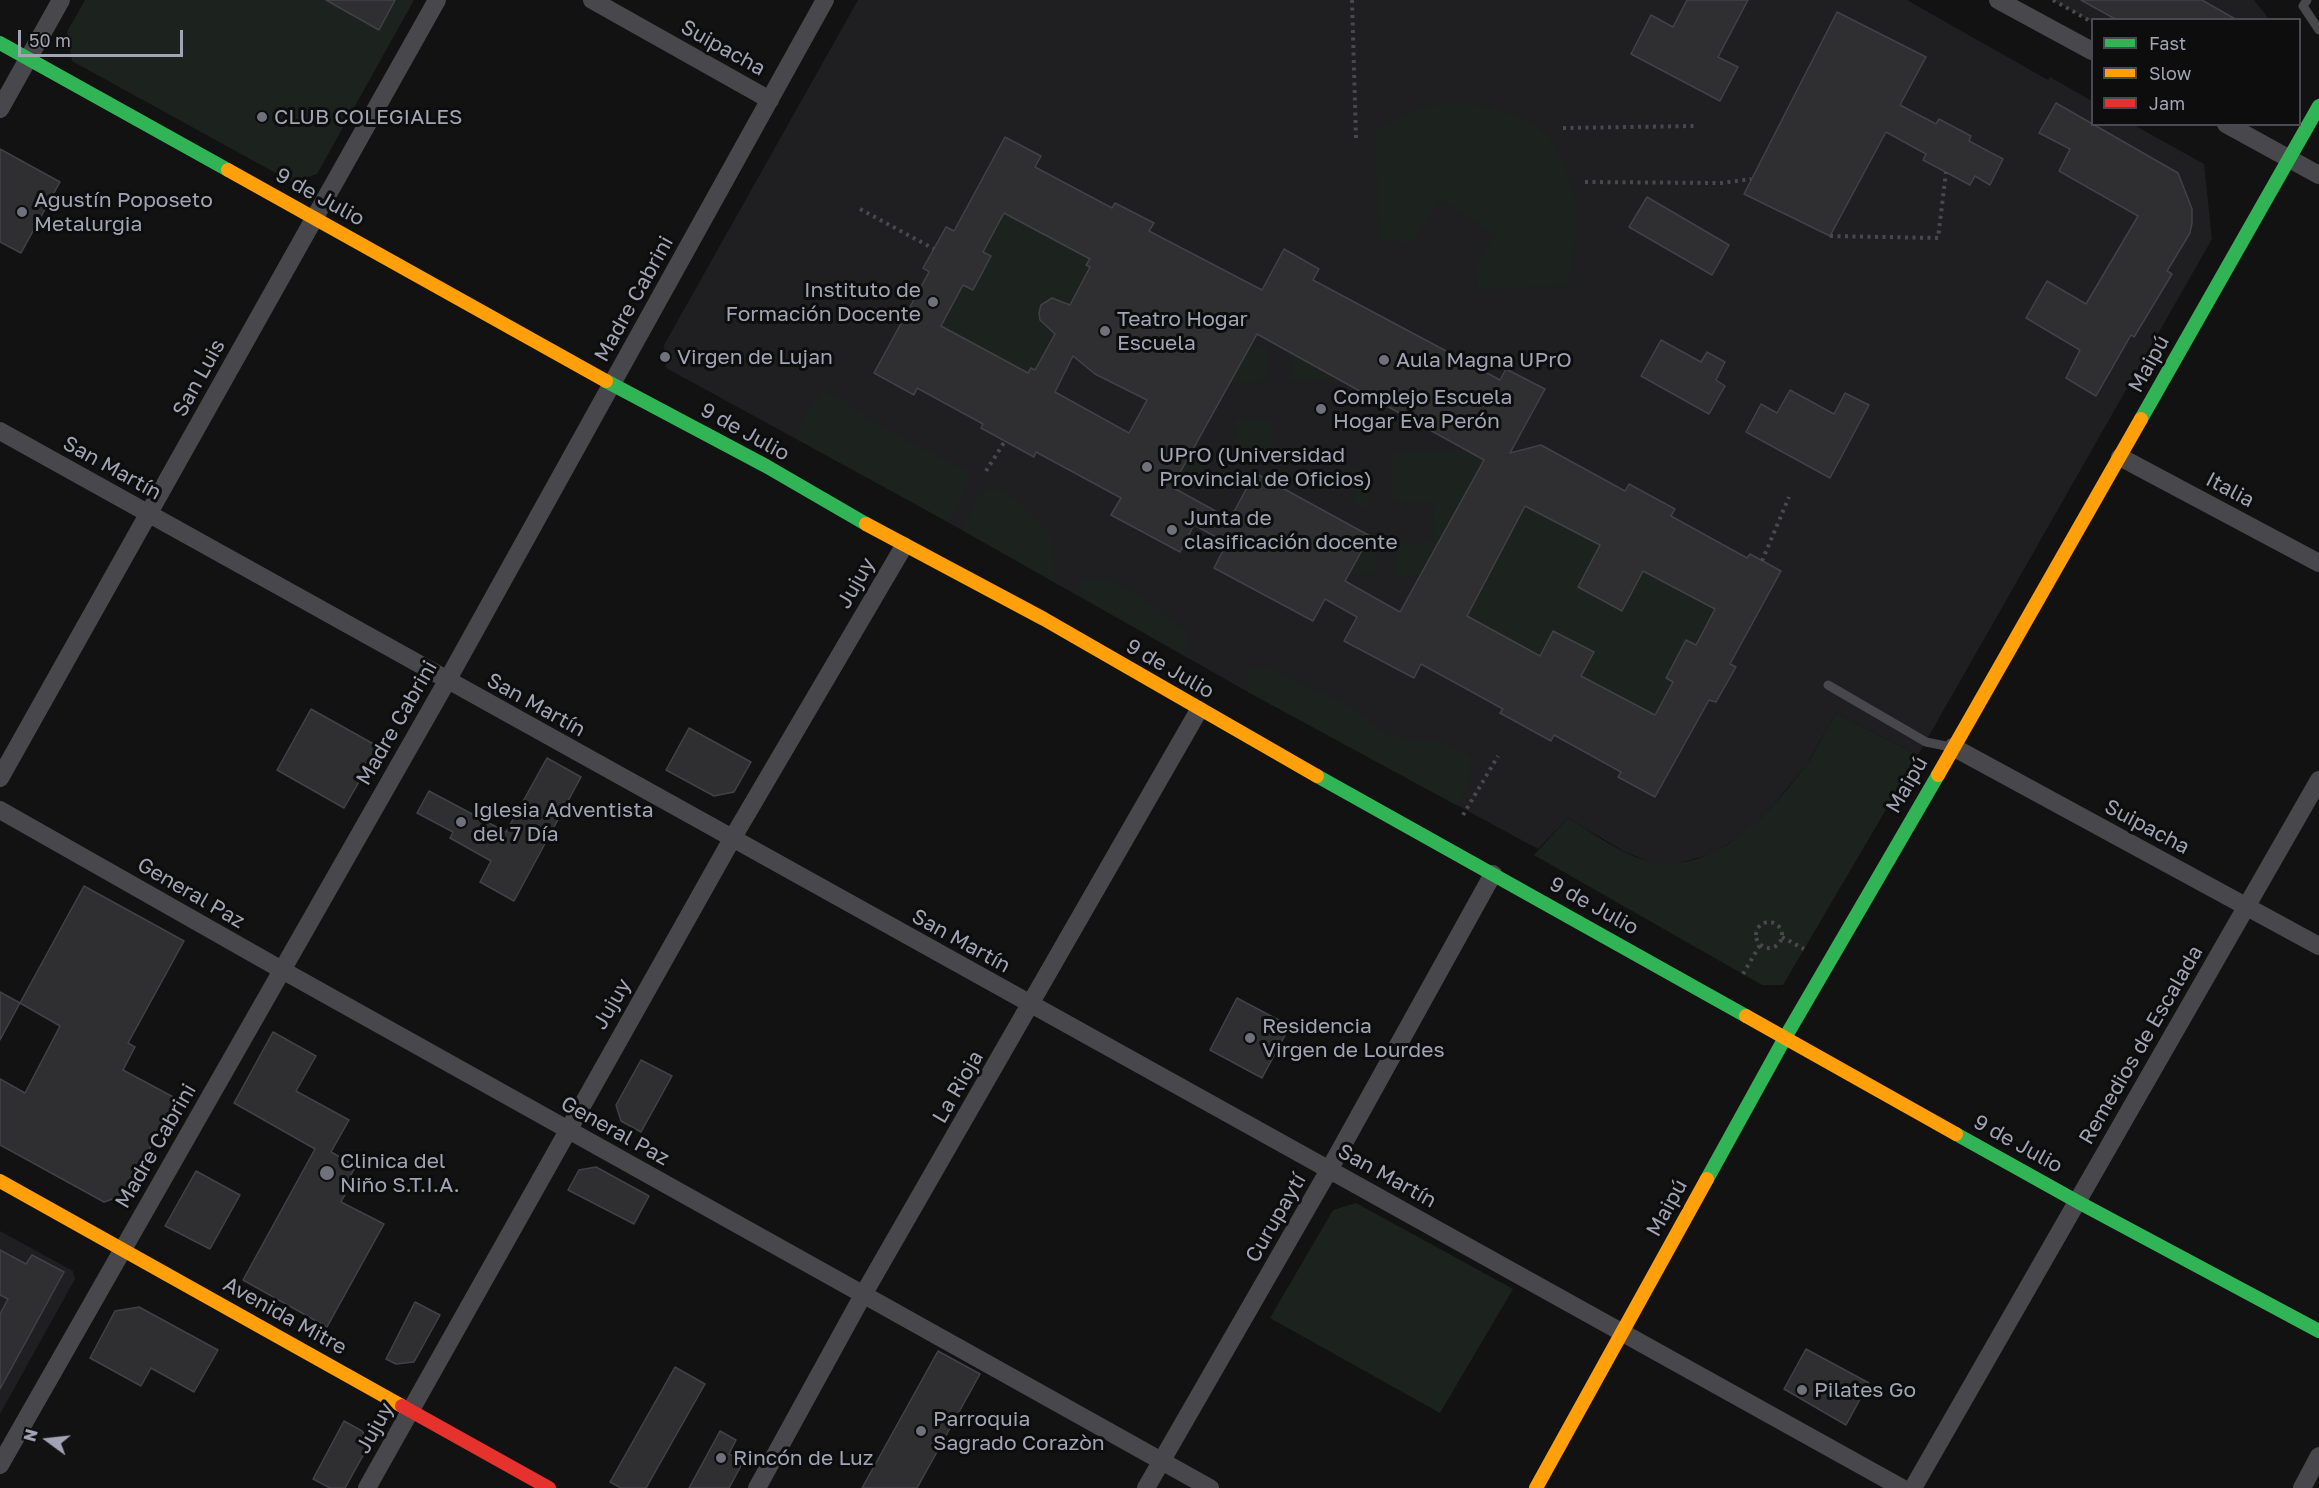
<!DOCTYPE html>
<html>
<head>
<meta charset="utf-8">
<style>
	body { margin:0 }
	#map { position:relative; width:2319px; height:1488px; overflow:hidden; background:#121213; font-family:"Golos Text",sans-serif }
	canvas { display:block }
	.legend { position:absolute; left:2091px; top:18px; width:210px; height:108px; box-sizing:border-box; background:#0d0d0e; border:2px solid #494951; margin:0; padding:8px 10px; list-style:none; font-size:18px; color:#a2a4b5 }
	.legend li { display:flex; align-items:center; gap:12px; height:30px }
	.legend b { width:30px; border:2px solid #494951 }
	.north { position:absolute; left:18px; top:1410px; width:60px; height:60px; -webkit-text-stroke:4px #0d0d0e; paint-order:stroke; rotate:285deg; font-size:16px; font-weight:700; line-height:24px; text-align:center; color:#a2a4b5 }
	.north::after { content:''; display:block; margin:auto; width:21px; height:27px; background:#a2a4b5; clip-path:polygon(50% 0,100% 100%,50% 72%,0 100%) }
	.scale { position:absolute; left:18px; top:30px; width:165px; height:27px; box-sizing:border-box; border:3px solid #a2a4b5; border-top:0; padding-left:8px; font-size:18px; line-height:21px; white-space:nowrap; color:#a2a4b5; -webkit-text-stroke:4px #0d0d0e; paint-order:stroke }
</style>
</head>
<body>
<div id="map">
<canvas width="2319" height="1488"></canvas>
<ul class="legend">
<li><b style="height:8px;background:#30b455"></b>Fast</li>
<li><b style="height:8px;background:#ff9f0a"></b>Slow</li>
<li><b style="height:8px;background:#e5322d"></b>Jam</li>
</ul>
<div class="north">N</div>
<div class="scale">50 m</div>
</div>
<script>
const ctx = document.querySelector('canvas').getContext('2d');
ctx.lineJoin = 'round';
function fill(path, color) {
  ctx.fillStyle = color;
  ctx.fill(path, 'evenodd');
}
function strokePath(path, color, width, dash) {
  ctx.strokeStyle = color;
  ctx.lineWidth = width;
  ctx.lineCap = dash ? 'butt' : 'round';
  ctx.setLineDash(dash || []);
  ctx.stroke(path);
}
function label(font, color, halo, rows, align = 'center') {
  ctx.font = font + ' "Golos Text",sans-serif';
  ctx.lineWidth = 6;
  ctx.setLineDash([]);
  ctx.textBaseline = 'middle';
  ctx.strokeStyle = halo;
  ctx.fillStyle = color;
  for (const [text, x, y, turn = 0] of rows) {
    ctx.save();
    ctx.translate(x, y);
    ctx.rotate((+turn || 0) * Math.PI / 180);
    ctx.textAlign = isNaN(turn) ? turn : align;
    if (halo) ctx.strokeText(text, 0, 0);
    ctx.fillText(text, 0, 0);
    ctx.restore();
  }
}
fill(new Path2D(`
	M 858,0 L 1907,0 L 2048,80 L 2050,77 L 2092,101 L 2092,124 L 2134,125 L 2204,164 L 2212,239 L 1918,755 L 1836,713 L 1805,767 L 1774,804 L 1749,830 L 1712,854 L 1672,865 L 1650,862 L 1625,852 L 1568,818 L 1538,849 L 1248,692 L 928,511 L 666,368 L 664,345 Z
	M 2053,0 L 2254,0 L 2269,19 L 2092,20 L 2092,22 Z
	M 0,1231 L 73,1271 L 75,1279 L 0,1414 Z`), '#1f1f21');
fill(new Path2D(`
	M 85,0 L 414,0 L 317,174 L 292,182 L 72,61 L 67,32 Z
	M 1458,103 C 1488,106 1525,113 1547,136 C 1552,141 1556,149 1559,156 C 1583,198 1578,239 1568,285 L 1478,290 L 1477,266 L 1496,234 L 1439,199 L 1412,242 L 1379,241 L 1375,132 C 1407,110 1419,106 1458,103 Z
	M 1004,213 L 1090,259 L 1087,265 L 1090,267 L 1067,310 L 1065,304 L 1056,298 C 1043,297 1038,308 1040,320 L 1059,326 L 1035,370 L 1031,368 L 1028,373 L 941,326 L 963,285 L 973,290 L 991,256 L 983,252 Z
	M 1250,346 L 1269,346 L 1267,381 L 1229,384 Z
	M 1290,352 L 1336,378 L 1291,381 Z
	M 823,392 C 841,394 849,406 862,415 C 893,436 935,454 969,472 L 967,486 L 948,522 L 795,438 L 816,400 Z
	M 1337,418 L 1379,418 L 1379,430 L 1337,429 Z
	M 1235,419 L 1271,419 L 1271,451 L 1235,451 Z
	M 1393,451 L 1468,451 L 1484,460 L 1420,576 L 1395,577 L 1394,543 L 1433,542 L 1434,502 L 1393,502 Z
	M 1203,459 L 1204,483 L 1174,484 L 1187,461 Z
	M 1354,469 L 1368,469 L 1369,506 L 1354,506 Z
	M 990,489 L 1004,491 L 1036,519 L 1049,534 L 1054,558 L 1054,582 L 963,530 L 980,493 Z
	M 1525,506 L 1600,545 L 1578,587 L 1622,610 L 1643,571 L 1715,609 L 1696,645 L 1667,678 L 1673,682 L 1655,715 L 1581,676 L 1593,652 L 1554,631 L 1541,656 L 1467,616 Z
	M 1376,534 L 1376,573 L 1349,575 L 1370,537 L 1368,535 Z
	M 1106,578 L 1126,588 L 1183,628 L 1188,637 L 1185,656 L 1075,593 L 1085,580 Z
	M 1271,668 L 1347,705 L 1388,735 L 1417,741 L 1436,741 L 1470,756 C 1472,780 1470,785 1456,805 L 1248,692 L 1248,670 Z
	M 1836,713 L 1918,755 L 1783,985 L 1762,985 L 1534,855 L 1568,818 C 1594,833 1622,856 1653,862 C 1715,874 1770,813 1804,768 C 1816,751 1825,731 1836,713 Z
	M 1356,1203 L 1513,1289 L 1440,1413 L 1270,1318 L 1333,1210 Z`), '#1c231e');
const building = new Path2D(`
	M 326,0 L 395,0 L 379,30 Z
	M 1687,0 L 1748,0 L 1718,57 L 1738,67 L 1720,101 L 1631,54 L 1651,15 L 1673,27 Z
	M 2081,0 L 2202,0 L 2237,20 L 2117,20 Z
	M 1837,12 L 1926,57 L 1900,105 L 1936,124 L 1939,119 L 1971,136 L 1969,141 L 2003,159 L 1990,185 L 1975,176 L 1970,185 L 1923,160 L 1926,154 L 1886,132 L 1830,236 L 1744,194 Z
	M 2056,103 L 2178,173 L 2192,209 L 2192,223 L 2190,233 L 2167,271 L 2172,274 L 2134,337 L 2131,335 L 2096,396 L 2066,378 L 2080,350 L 2026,318 L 2047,281 L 2086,304 L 2138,216 L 2059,171 L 2070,149 L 2039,133 Z
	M 1005,137 L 1041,156 L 1035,167 L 1112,208 L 1115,203 L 1154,223 L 1149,231 L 1262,290 L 1284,249 L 1319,269 L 1313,280 L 1478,368 L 1500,380 L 1506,369 L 1545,389 L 1510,453 L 1541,445 L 1625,491 L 1629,484 L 1675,509 L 1671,516 L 1747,558 L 1750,554 L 1781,571 L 1730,664 L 1736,667 L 1716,702 L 1709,700 L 1655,797 L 1618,777 L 1621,772 L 1554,735 L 1551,741 L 1500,713 L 1503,709 L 1421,664 L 1414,678 L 1344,641 L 1357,617 L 1325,599 L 1313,621 L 1214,568 L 1227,543 L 1194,525 L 1180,552 L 1111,515 L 1121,498 L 1036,452 L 1034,457 L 981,428 L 983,424 L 917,388 L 914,395 L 874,373 L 929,272 L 923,268 L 946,227 L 954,231 ZM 1004,213 L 1090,259 L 1086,265 L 1090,267 L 1070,305 L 1052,298 L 1041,305 L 1039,313 L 1040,320 L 1055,334 L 1035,370 L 1031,368 L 1028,373 L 941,326 L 963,285 L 973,290 L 991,256 L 983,252 ZM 1257,334 L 1484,460 L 1400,612 L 1345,581 L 1370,536 L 1255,473 L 1230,519 L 1172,487 ZM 1073,356 L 1095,374 L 1147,400 L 1129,433 L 1055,392 ZM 1525,506 L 1600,545 L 1578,587 L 1622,611 L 1643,571 L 1715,609 L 1696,645 L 1686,640 L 1666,678 L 1673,682 L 1655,715 L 1581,676 L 1594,652 L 1553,631 L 1540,656 L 1467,616 Z
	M 0,149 L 60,182 L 21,253 L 0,242 Z
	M 1647,197 L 1729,245 L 1712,275 L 1629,227 Z
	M 1661,340 L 1701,362 L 1707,352 L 1725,362 L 1716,380 L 1725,386 L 1709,414 L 1641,376 Z
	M 1790,390 L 1834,414 L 1845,393 L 1869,405 L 1830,478 L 1746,432 L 1761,404 L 1777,413 Z
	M 311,709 L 379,747 L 344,808 L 277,770 Z
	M 689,728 L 751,762 L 734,792 L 714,796 L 666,770 Z
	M 547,758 L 581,777 L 514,901 L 480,882 L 491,861 L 450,838 L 453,832 L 417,813 L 429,791 L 506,832 Z
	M 84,886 L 184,941 L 128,1043 L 135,1047 L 123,1070 L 177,1099 L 124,1195 L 104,1202 L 0,1145 L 0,1079 L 25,1093 L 60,1026 L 20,1003 Z
	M 0,992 L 20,1003 L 0,1040 Z
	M 1237,998 L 1290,1026 L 1262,1078 L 1210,1050 Z
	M 273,1032 L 316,1056 L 296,1091 L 349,1120 L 331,1152 L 356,1166 L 348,1180 L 352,1182 L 341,1202 L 384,1224 L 327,1327 L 243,1280 L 315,1149 L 234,1103 Z
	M 641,1060 L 672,1076 L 641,1132 L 621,1121 L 616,1105 Z
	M 596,1167 L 649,1196 L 634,1224 L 568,1190 L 579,1170 Z
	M 196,1171 L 240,1195 L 210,1249 L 165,1226 Z
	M 0,1250 L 26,1264 L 32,1255 L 64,1272 L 0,1389 L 0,1314 L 8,1299 L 0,1295 Z
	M 415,1302 L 440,1315 L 414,1362 L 396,1364 L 386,1359 Z
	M 139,1307 L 218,1350 L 194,1392 L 151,1368 L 141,1386 L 90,1358 L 115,1311 Z
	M 1806,1349 L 1869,1383 L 1846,1425 L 1784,1389 Z
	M 938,1351 L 980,1374 L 917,1488 L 862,1488 Z
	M 675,1367 L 705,1384 L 646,1488 L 621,1488 L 610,1482 Z
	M 344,1421 L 362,1431 L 370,1443 L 345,1488 L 330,1488 L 313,1479 Z
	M 720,1431 L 736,1440 L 729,1454 L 743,1462 L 729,1488 L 689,1488 Z`);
fill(building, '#2f2f31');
strokePath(building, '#414247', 1.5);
strokePath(new Path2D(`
	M 1352,0 L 1356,138
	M 2053,0 L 2092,22
	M 1563,128 L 1694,126
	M 1585,182 L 1722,183 L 1751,179
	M 860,209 L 934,249
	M 1830,236 L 1938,238 L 1946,172
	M 986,471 L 1005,441
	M 1762,561 L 1789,497
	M 1463,815 L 1498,756
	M1756 935a13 13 0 1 1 26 0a13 13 0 1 1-26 0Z
	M 1782,937 L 1804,949
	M 1743,974 L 1760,945`), '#48484e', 4, [3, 4.5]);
strokePath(new Path2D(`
	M 2307,0 L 2303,6 L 2319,30
	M 1828,685 L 1926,742 L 1951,747`), '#47474c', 9);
strokePath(new Path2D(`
	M 592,0 L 770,100
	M 1998,0 L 2092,51
	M 0,109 L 61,0
	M 2226,124 L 2319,175
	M 0,431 L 1902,1488
	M 2120,457 L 2319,563
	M 1953,747 L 2319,946
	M 0,778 L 437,0
	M 0,810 L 282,970 L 1210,1488
	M 0,1465 L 447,681 L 825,0
	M 367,1488 L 732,839 L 904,546
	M 757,1488 L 863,1295 L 1199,710
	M 1146,1488 L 1329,1170 L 1493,874
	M 1913,1488 L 2319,780
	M 2302,1488 L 2319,1456`), '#47474c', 18);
strokePath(new Path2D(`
	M 0,43 L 228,170
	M 606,381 L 766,466 L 866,524
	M 2141,419 L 2319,106
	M 1317,776 L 1746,1016
	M 1956,1134 L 2078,1202 L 2319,1331
	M 1707,1179 L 1786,1036 L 1938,775`), '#30b455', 14);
strokePath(new Path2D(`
	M 228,170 L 606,381
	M 866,524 L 1044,619 L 1317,776
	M 1938,775 L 2141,419
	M 1746,1016 L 1956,1134
	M 0,1181 L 402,1406
	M 1536,1488 L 1707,1179`), '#ff9f0a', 14);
strokePath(new Path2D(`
	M 402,1406 L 549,1488`), '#e5322d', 14);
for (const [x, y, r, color] of [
	[262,117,6,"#70717c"],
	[22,212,6,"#70717c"],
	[933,302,6,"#70717c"],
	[1105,331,6,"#70717c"],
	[665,357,6,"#70717c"],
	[1384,360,6,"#70717c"],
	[1321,409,6,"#70717c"],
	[1147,467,6,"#70717c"],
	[1172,530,6,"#70717c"],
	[461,822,6,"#70717c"],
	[1250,1038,6,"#70717c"],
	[327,1173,8,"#70717c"],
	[1802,1390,6,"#70717c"],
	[921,1431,6,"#70717c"],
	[721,1458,6,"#70717c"]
]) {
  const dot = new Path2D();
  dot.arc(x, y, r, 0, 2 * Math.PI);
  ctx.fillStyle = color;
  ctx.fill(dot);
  strokePath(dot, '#0d0d0e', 2);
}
label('21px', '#a2a4b5', '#0d0d0e', [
	["Suipacha",723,48,29],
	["9 de Julio",320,197,29],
	["Madre Cabrini",634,299,-61],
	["Maipú",2149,364,-61],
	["San Luis",199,378,-61],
	["9 de Julio",745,432,29],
	["San Martín",112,468,29],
	["Italia",2230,490,28],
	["Jujuy",856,583,-60],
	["9 de Julio",1170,669,30],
	["San Martín",536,705,29],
	["Madre Cabrini",397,723,-60],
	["Maipú",1907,785,-60],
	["Suipacha",2147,827,28],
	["General Paz",191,893,30],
	["9 de Julio",1594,906,29],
	["San Martín",961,941,29],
	["Jujuy",612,1004,-60],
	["Remedios de Escalada",2141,1045,-60],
	["La Rioja",958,1087,-60],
	["General Paz",615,1131,29],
	["9 de Julio",2018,1144,29],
	["Madre Cabrini",156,1146,-60],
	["San Martín",1387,1176,29],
	["Maipú",1667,1208,-61],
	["Curupaytí",1276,1218,-60],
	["Avenida Mitre",285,1316,29],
	["Jujuy",375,1428,-61]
]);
label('21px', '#a2a4b5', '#0d0d0e', [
	["CLUB COLEGIALES",274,117],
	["Agustín Poposeto",34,200],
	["Metalurgia",34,224],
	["Instituto de",921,290,"right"],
	["Formación Docente",921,314,"right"],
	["Teatro Hogar",1117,319],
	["Escuela",1117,343],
	["Virgen de Lujan",677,357],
	["Aula Magna UPrO",1396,360],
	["Complejo Escuela",1333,397],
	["Hogar Eva Perón",1333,421],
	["UPrO (Universidad",1159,455],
	["Provincial de Oficios)",1159,479],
	["Junta de",1184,518],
	["clasificación docente",1184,542],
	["Iglesia Adventista",473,810],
	["del 7 Día",473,834],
	["Residencia",1262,1026],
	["Virgen de Lourdes",1262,1050],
	["Clinica del",340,1161],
	["Niño S.T.I.A.",340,1185],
	["Pilates Go",1814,1390],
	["Parroquia",933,1419],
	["Sagrado Corazòn",933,1443],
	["Rincón de Luz",733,1458]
], 'left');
</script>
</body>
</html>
